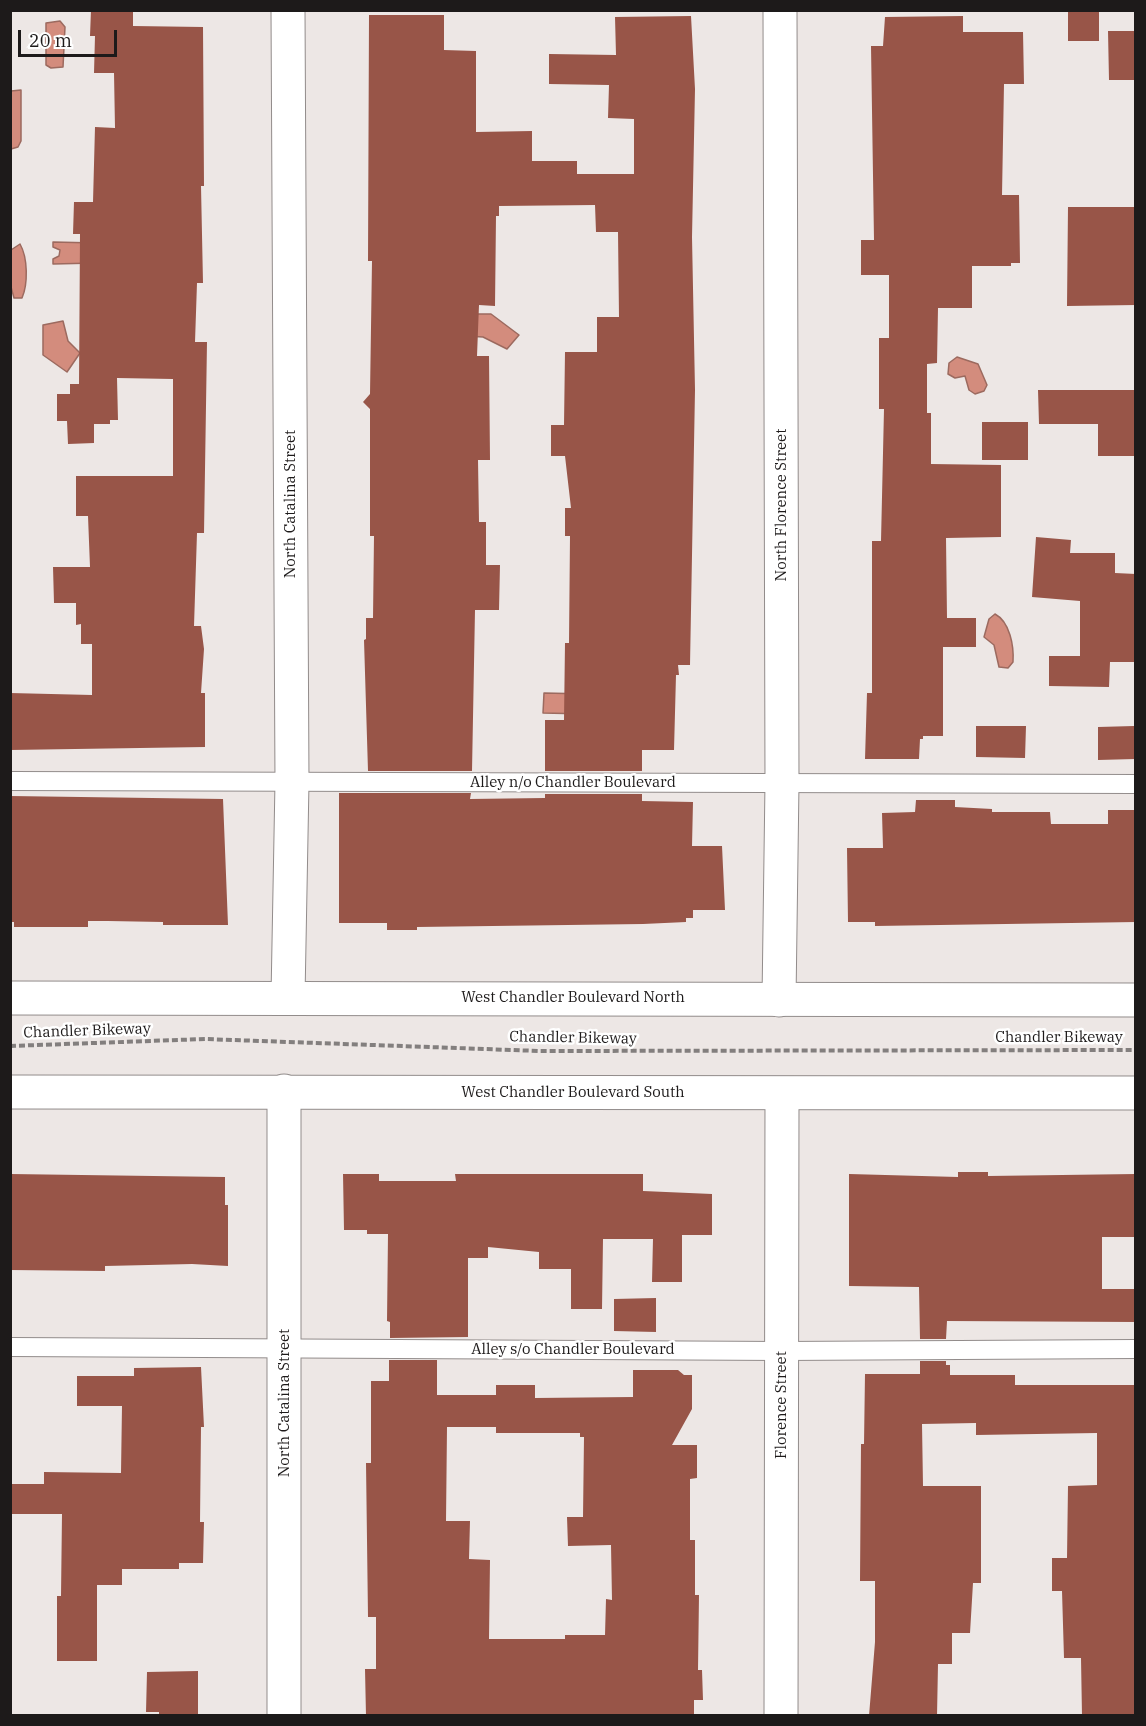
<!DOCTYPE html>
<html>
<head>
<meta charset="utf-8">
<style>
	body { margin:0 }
	#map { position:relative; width:1146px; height:1726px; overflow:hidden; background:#ede7e5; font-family:"IBM Plex Serif",serif }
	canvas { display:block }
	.frame { position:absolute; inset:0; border:12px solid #1d1a1a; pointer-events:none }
	.scale { position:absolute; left:18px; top:30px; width:99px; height:27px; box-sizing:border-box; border:3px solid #1d1a1a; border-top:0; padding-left:8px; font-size:18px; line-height:21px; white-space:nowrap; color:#1d1a1a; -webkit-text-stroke:4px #fff; paint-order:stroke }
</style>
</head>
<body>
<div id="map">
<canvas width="1146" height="1726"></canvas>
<div class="frame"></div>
<div class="scale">20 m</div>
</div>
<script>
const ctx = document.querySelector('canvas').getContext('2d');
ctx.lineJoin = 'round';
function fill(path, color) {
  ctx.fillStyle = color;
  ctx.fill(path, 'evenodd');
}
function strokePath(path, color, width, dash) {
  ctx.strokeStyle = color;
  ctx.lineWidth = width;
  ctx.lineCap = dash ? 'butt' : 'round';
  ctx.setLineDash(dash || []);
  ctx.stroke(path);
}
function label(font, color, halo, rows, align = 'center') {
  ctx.font = font + ' "IBM Plex Serif",serif';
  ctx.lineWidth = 5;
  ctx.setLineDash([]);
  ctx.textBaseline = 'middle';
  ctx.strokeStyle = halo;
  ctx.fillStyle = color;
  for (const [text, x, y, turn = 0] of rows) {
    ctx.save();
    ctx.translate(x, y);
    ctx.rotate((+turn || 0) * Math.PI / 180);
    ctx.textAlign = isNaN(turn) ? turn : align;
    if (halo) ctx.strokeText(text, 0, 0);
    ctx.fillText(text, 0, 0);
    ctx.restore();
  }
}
const water = new Path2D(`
	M 60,21 L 65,27 L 63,67 L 51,68 L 46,65 L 46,23 Z
	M 21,90 L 21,141 L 18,147 L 11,149 L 11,91 Z
	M 53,242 L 96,243 L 95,263 L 53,264 L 53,259 L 59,256 L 60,250 L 53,247 Z
	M 20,244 C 28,258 28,284 22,298 L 14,298 L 11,287 L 11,250 Z
	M 467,314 L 491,314 L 519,335 L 507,349 L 483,337 L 467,336 Z
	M 63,321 L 68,341 L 80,353 L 67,372 L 43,355 L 43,325 Z
	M 957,357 L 978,364 L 987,385 L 984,391 L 975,394 L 969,390 L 965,376 L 955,378 L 948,374 L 949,363 Z
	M 995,614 C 1010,622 1014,646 1013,662 L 1008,668 L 999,667 L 994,645 L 984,637 L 989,619 Z
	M 544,693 L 588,694 L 587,714 L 543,713 Z`);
fill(water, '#d38c7d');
strokePath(water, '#9c6a5f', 1.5);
fill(new Path2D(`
	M 91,10 L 133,10 L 133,26 L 203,27 L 204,186 L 201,186 L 203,283 L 197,283 L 195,342 L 207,342 L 204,533 L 197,533 L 194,626 L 201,626 L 204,649 L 201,693 L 205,693 L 205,747 L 10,750 L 10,693 L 92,695 L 92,644 L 81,644 L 81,624 L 76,625 L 76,603 L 54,603 L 53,567 L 90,567 L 88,516 L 76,516 L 76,476 L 173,476 L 173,379 L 117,378 L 118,420 L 110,420 L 110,424 L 94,424 L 94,443 L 68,444 L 67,421 L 57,421 L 57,394 L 70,394 L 70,384 L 79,384 L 80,234 L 73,234 L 74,202 L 93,202 L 95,127 L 115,128 L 114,73 L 94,73 L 95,36 L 90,36 Z
	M 1099,11 L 1099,41 L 1068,41 L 1068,12 Z
	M 369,15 L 444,15 L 444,50 L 476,51 L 476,132 L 532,131 L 532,161 L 577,161 L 577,174 L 634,174 L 634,119 L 608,118 L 609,85 L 549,84 L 549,54 L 616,55 L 615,17 L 691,16 L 695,89 L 692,237 L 695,390 L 690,665 L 678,665 L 679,675 L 676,675 L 674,750 L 642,750 L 642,771 L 545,771 L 545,720 L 564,720 L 565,643 L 569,643 L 570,536 L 565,536 L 565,508 L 571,508 L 565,456 L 551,456 L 551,425 L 564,425 L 565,352 L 597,352 L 597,317 L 619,317 L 618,232 L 596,232 L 595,205 L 499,206 L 499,216 L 496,216 L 495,306 L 479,305 L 477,356 L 489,356 L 490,460 L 478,460 L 479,522 L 486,522 L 486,565 L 500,565 L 499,610 L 475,610 L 472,771 L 368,771 L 364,640 L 366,639 L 366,618 L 373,618 L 374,536 L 370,536 L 370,409 L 363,402 L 370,394 L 372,261 L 368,261 Z
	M 963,16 L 963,32 L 1023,32 L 1024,84 L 1004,84 L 1002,195 L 1019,195 L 1020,263 L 1011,263 L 1011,266 L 972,266 L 972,308 L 938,308 L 937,363 L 927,364 L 927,413 L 931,413 L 931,464 L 1001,465 L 1001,537 L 946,538 L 947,618 L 976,618 L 976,647 L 943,647 L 943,736 L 923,736 L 923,739 L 920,739 L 919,759 L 865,759 L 867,693 L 872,693 L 872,541 L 881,541 L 884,409 L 879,409 L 879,338 L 889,338 L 889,275 L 861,275 L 861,240 L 874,240 L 871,46 L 883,46 L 885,17 Z
	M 1108,31 L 1136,31 L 1136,80 L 1109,80 Z
	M 1068,207 L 1136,207 L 1136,305 L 1067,306 Z
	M 1038,390 L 1136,390 L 1136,456 L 1098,456 L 1098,424 L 1039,424 Z
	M 982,422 L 1028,422 L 1028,460 L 982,460 Z
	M 1036,537 L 1071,540 L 1070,553 L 1115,553 L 1115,573 L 1136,574 L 1136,662 L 1110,662 L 1109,687 L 1049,686 L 1049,656 L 1080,656 L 1080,601 L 1032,597 Z
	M 976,726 L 1026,726 L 1025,758 L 976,757 Z
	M 1134,726 L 1135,759 L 1098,760 L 1098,727 Z
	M 339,793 L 471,793 L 470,799 L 545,798 L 545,794 L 642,794 L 642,801 L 693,802 L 692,846 L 722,846 L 725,910 L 693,910 L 693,918 L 686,918 L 686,922 L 643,924 L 417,927 L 417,930 L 387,930 L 387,923 L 339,923 Z
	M 10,796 L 223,799 L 228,925 L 163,925 L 163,922 L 108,921 L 88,921 L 88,927 L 14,927 L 14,922 L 10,922 Z
	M 916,800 L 955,800 L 955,807 L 992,809 L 992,812 L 1050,812 L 1051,824 L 1108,824 L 1108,810 L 1136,810 L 1136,922 L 875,926 L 875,922 L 848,922 L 847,848 L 883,848 L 882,813 L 915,812 Z
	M 958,1172 L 988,1172 L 988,1176 L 1136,1174 L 1136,1237 L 1102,1237 L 1102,1289 L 1136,1289 L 1136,1322 L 947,1321 L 946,1339 L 920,1339 L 919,1287 L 849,1286 L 849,1174 L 958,1177 Z
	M 10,1174 L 225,1177 L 225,1205 L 228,1205 L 228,1266 L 192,1264 L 105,1266 L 105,1271 L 10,1270 Z
	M 343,1174 L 379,1174 L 379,1181 L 456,1181 L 455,1174 L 643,1174 L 643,1191 L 712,1194 L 712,1235 L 682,1235 L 682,1282 L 652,1282 L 653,1239 L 603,1239 L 602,1309 L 571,1309 L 571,1269 L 539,1269 L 539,1252 L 488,1247 L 488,1258 L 468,1258 L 468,1337 L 390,1338 L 390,1322 L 387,1321 L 388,1234 L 367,1234 L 367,1230 L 344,1230 Z
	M 656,1298 L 656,1332 L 614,1331 L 614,1299 Z
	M 389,1360 L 437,1360 L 437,1395 L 496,1395 L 496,1385 L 535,1385 L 535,1398 L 633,1397 L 633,1370 L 678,1370 L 684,1375 L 692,1375 L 692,1409 L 672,1445 L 697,1445 L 697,1478 L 690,1479 L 690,1540 L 695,1540 L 695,1595 L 699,1595 L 698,1670 L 702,1670 L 703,1700 L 694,1700 L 694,1716 L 366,1716 L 365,1669 L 376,1669 L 376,1617 L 368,1617 L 366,1463 L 371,1463 L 371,1381 L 389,1381 ZM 447,1427 L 496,1427 L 496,1433 L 580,1433 L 580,1437 L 584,1437 L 583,1517 L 567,1517 L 568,1546 L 611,1545 L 612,1600 L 606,1599 L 605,1635 L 565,1635 L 565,1639 L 489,1639 L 490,1560 L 469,1559 L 470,1521 L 446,1521 Z
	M 920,1361 L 946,1361 L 946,1365 L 950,1365 L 950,1375 L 1015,1375 L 1015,1385 L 1136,1385 L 1136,1716 L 1082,1716 L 1081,1658 L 1064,1658 L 1062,1591 L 1052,1591 L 1052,1558 L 1067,1558 L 1068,1486 L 1097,1485 L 1097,1433 L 976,1435 L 976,1423 L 922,1424 L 923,1486 L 981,1486 L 981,1583 L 973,1583 L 970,1633 L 952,1633 L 952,1664 L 938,1664 L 937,1716 L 869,1716 L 875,1642 L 875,1581 L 860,1581 L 861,1444 L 864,1444 L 865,1374 L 920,1374 Z
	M 201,1367 L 204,1427 L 201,1427 L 200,1522 L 204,1522 L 203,1563 L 179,1563 L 179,1569 L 122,1569 L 122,1585 L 97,1585 L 97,1661 L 57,1661 L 57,1596 L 61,1596 L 62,1514 L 10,1514 L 10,1484 L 44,1484 L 44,1472 L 121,1473 L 122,1406 L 77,1406 L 77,1376 L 134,1376 L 134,1368 Z
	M 198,1671 L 198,1716 L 159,1716 L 159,1712 L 146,1712 L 147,1672 Z`), '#985548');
const service = new Path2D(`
	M 10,781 L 1136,784
	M 10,1347 L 782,1351 L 1136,1349`);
const minor = new Path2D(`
	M 288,997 L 292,782 L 288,10
	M 779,1000 L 782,783 L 780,10
	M 284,1716 L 284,1091
	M 781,1716 L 782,1094`);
const secondary = new Path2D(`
	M 10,998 L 1136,1000
	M 10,1092 L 1136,1093`);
strokePath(service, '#928c8b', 20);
strokePath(minor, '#928c8b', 35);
strokePath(secondary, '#928c8b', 35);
strokePath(new Path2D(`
	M 10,1046 L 205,1039 L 540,1051 L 1136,1050`), '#837f7e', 4, [6, 3]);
strokePath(service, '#fff', 18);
strokePath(minor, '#fff', 33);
strokePath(secondary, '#fff', 33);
label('15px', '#1d1a1a', '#fff', [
	["North Catalina Street",291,504,-90],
	["North Florence Street",782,505,-90],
	["Alley n/o Chandler Boulevard",573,783],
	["West Chandler Boulevard North",573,998],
	["Chandler Bikeway",87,1031,-2],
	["Chandler Bikeway",573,1038,1],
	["Chandler Bikeway",1059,1038],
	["West Chandler Boulevard South",573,1093],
	["Alley s/o Chandler Boulevard",573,1350],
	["North Catalina Street",285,1403,-90],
	["Florence Street",782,1405,-90]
]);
</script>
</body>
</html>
